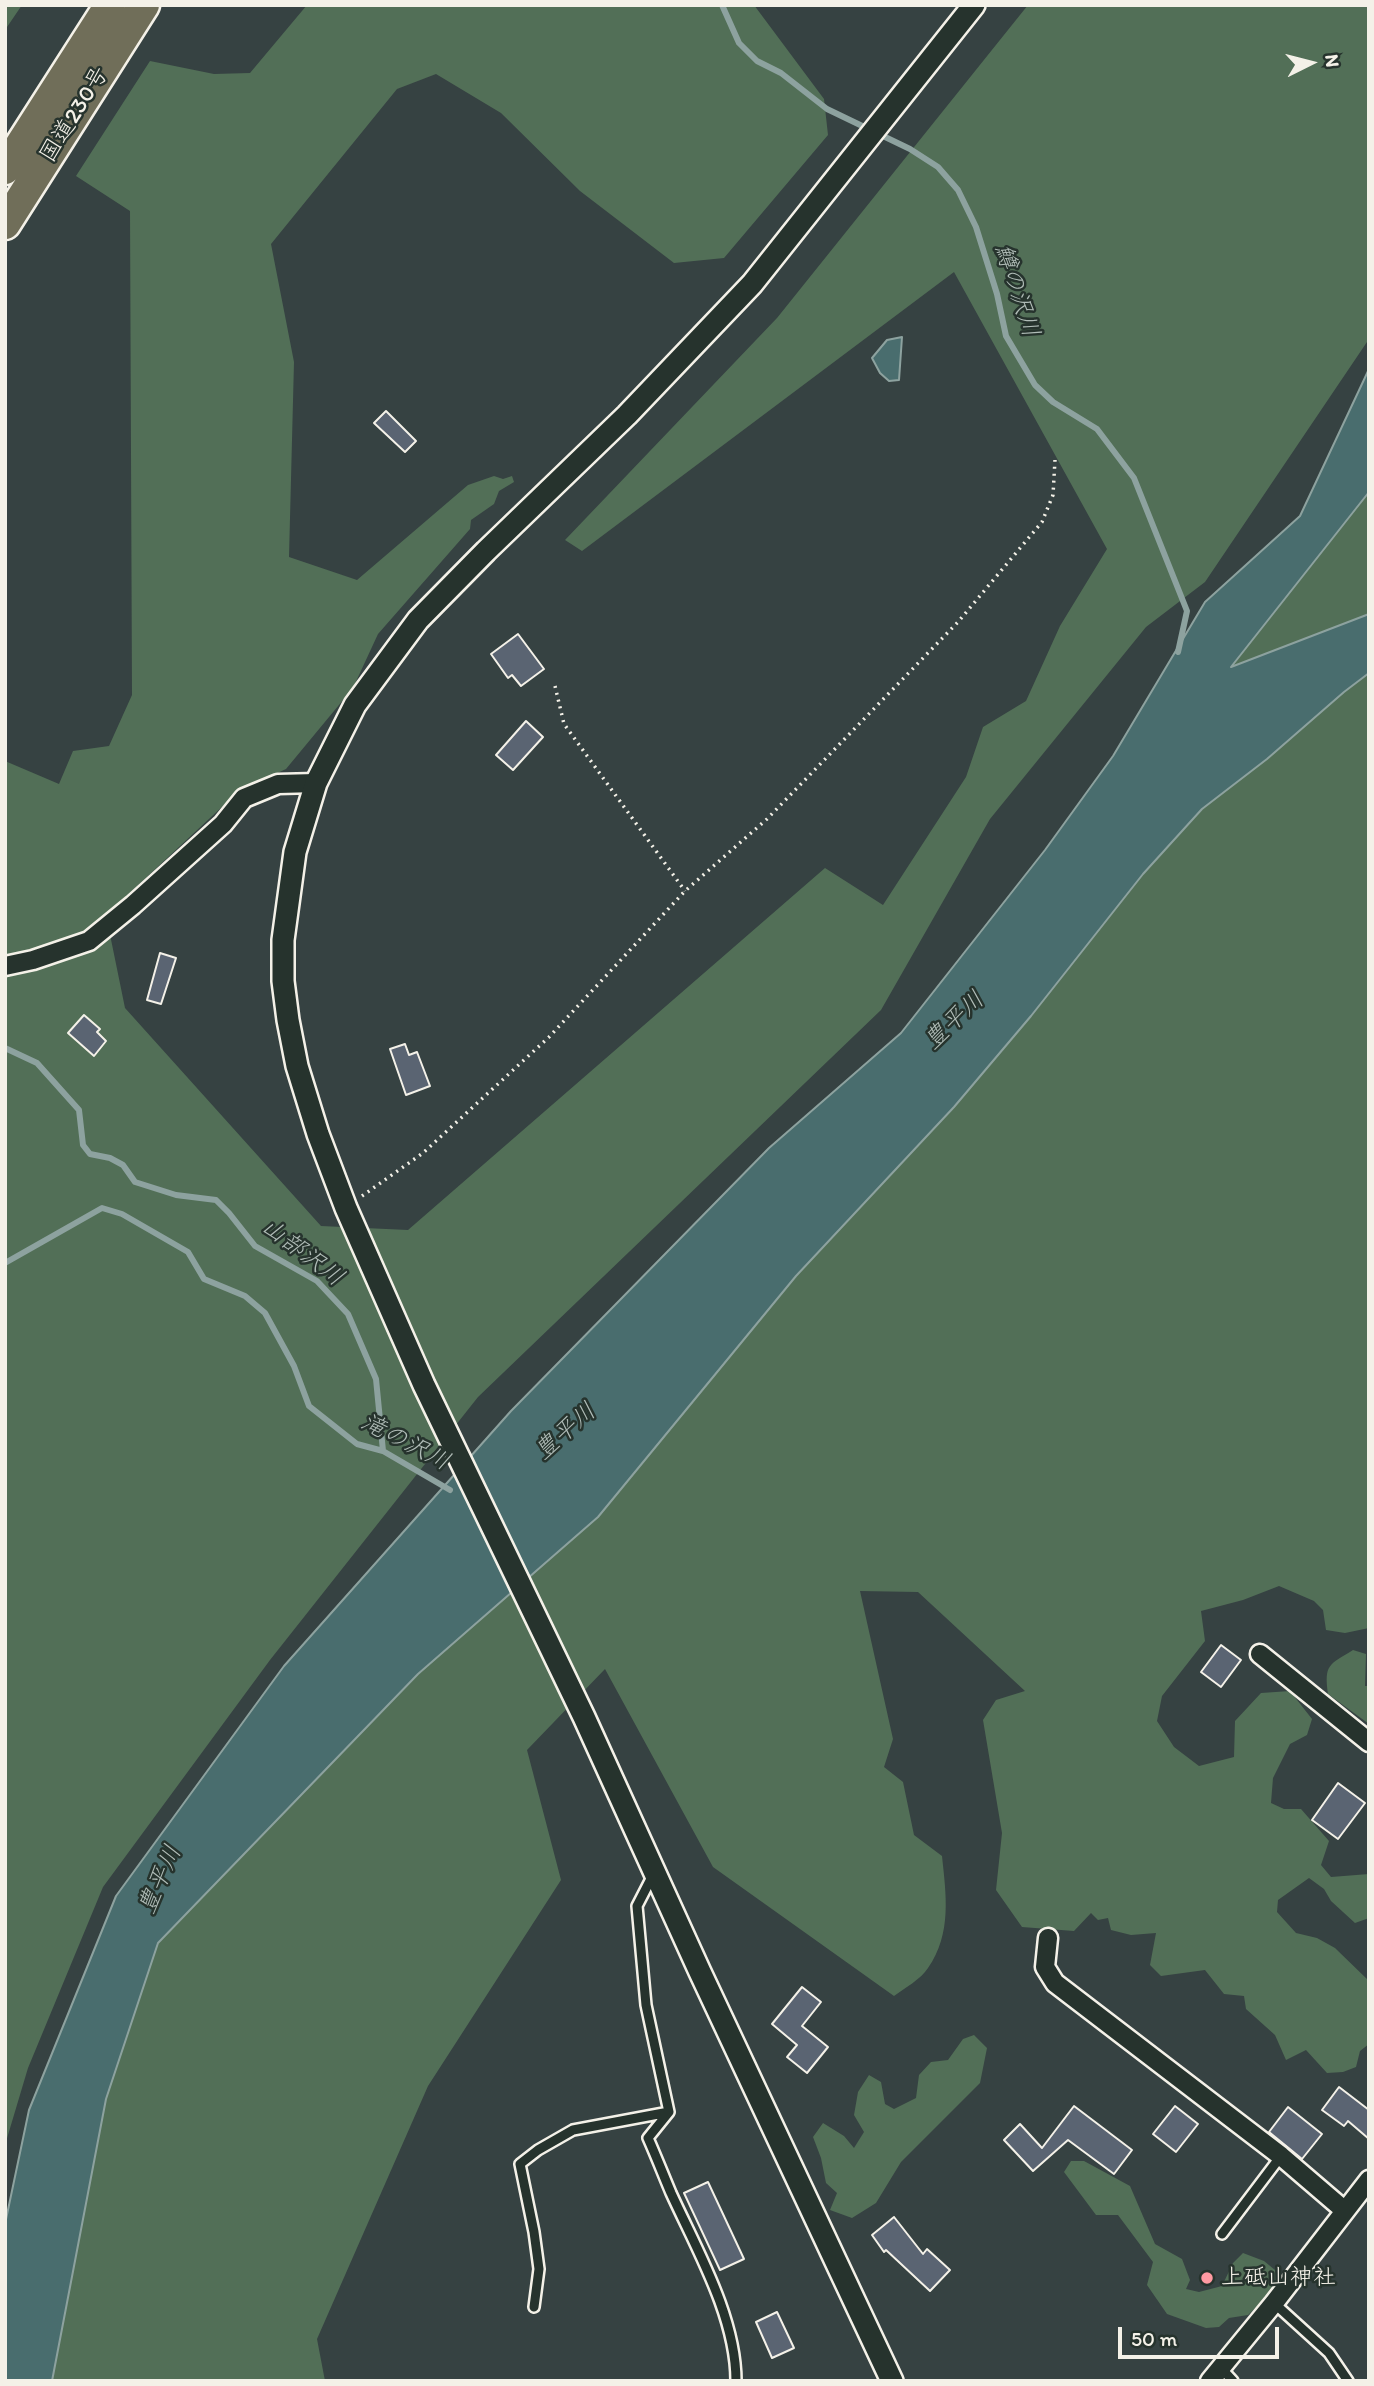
<!DOCTYPE html>
<html>
<head>
<meta charset="utf-8">
<style>
	body { margin:0 }
	#map { position:relative; width:1374px; height:2386px; overflow:hidden; background:#364242; font-family:Itim,sans-serif }
	canvas { display:block }
	.frame { position:absolute; inset:0; border:7px solid #f4f1e8; pointer-events:none }
	.north { position:absolute; left:1276px; top:28px; width:70px; height:70px; -webkit-text-stroke:5px #26332d; paint-order:stroke; rotate:84deg; font-size:19px; font-weight:700; line-height:28px; text-align:center; color:#f4f1e8 }
	.north::after { content:''; display:block; margin:auto; width:24px; height:32px; background:#f4f1e8; clip-path:polygon(50% 0,100% 100%,50% 72%,0 100%) }
	.scale { position:absolute; left:1118px; top:2327px; width:161px; height:32px; box-sizing:border-box; border:4px solid #f4f1e8; border-top:0; padding-left:9px; font-size:21px; line-height:24px; white-space:nowrap; color:#f4f1e8; -webkit-text-stroke:5px #26332d; paint-order:stroke }
</style>
</head>
<body>
<div id="map">
<canvas width="1374" height="2386"></canvas>
<div class="frame"></div>
<div class="north">N</div>
<div class="scale">50 m</div>
</div>
<script>
const ctx = document.querySelector('canvas').getContext('2d');
ctx.lineJoin = 'round';
function fill(path, color) {
  ctx.fillStyle = color;
  ctx.fill(path, 'evenodd');
}
function strokePath(path, color, width, dash) {
  ctx.strokeStyle = color;
  ctx.lineWidth = width;
  ctx.lineCap = dash ? 'butt' : 'round';
  ctx.setLineDash(dash || []);
  ctx.stroke(path);
}
function label(font, color, halo, rows, align = 'center') {
  ctx.font = font + ' Itim,"Klee One",sans-serif';
  ctx.lineWidth = 5;
  ctx.setLineDash([]);
  ctx.textBaseline = 'middle';
  ctx.strokeStyle = halo;
  ctx.fillStyle = color;
  for (const [text, x, y, turn = 0] of rows) {
    ctx.save();
    ctx.translate(x, y);
    ctx.rotate((+turn || 0) * Math.PI / 180);
    ctx.textAlign = isNaN(turn) ? turn : align;
    if (halo) ctx.strokeText(text, 0, 0);
    ctx.fillText(text, 0, 0);
    ctx.restore();
  }
}
fill(new Path2D(`
	M 5,5 L 22,5 L 5,30 Z
	M 307,5 L 754,5 L 824,99 L 828,135 L 724,258 L 674,263 L 580,191 L 501,113 L 436,74 L 397,89 L 271,244 L 294,362 L 289,557 L 357,580 L 468,485 L 494,476 L 503,479 L 512,476 L 514,482 L 499,491 L 494,504 L 471,520 L 470,529 L 378,634 L 353,688 L 286,769 L 239,791 L 106,915 L 125,1008 L 321,1226 L 408,1230 L 825,868 L 883,905 L 966,777 L 983,727 L 1026,701 L 1060,626 L 1107,549 L 954,272 L 582,551 L 565,540 L 777,318 L 1028,5 L 1369,5 L 1369,339 L 1205,582 L 1146,627 L 990,819 L 881,1010 L 478,1397 L 270,1660 L 103,1887 L 28,2068 L 5,2145 L 5,761 L 59,784 L 73,751 L 109,746 L 132,695 L 130,211 L 76,176 L 150,61 L 214,74 L 250,73 Z
	M 1369,492 L 1369,614 L 1230,668 Z
	M 1369,673 L 1369,1571 L 1367,1575 L 1369,1575 L 1369,1628 L 1345,1633 L 1326,1630 L 1323,1610 L 1314,1601 L 1279,1586 L 1243,1600 L 1201,1611 L 1205,1641 L 1162,1696 L 1157,1721 L 1174,1747 L 1199,1766 L 1234,1757 L 1235,1721 L 1261,1693 L 1290,1691 L 1312,1719 L 1307,1735 L 1290,1744 L 1273,1778 L 1271,1803 L 1284,1809 L 1301,1809 L 1329,1841 L 1321,1865 L 1331,1877 L 1369,1874 L 1369,1918 L 1355,1923 L 1331,1901 L 1324,1889 L 1309,1878 L 1278,1900 L 1277,1912 L 1296,1933 L 1317,1938 L 1335,1948 L 1369,1981 L 1369,2044 L 1360,2051 L 1356,2067 L 1343,2072 L 1327,2073 L 1306,2050 L 1286,2060 L 1275,2035 L 1246,2009 L 1244,1996 L 1224,1994 L 1205,1970 L 1161,1976 L 1150,1965 L 1156,1933 L 1131,1935 L 1111,1930 L 1108,1918 L 1098,1920 L 1091,1913 L 1074,1931 L 1022,1927 L 996,1890 L 1002,1833 L 983,1720 L 996,1700 L 1025,1691 L 918,1592 L 860,1591 L 893,1739 L 884,1767 L 903,1782 L 914,1835 L 942,1856 C 946,1895 952,1933 928,1968 C 921,1979 905,1988 894,1996 L 713,1867 L 605,1669 L 527,1750 L 561,1880 L 428,2086 L 317,2339 L 325,2381 L 52,2381 L 106,2099 L 158,1943 L 418,1674 L 598,1517 L 796,1276 L 954,1107 L 1031,1016 L 1143,874 L 1202,809 L 1267,759 L 1344,692 Z
	M 1353,1650 L 1366,1654 L 1365,1686 L 1369,1686 L 1369,1724 L 1328,1694 C 1324,1664 1329,1665 1353,1650 Z
	M 974,2035 L 987,2048 L 980,2083 L 901,2162 L 876,2203 L 852,2218 L 830,2210 L 837,2193 L 826,2183 L 821,2158 L 813,2137 L 823,2123 L 844,2136 L 854,2148 L 864,2132 L 854,2115 L 858,2092 L 869,2075 L 881,2082 L 885,2104 L 894,2109 L 916,2098 L 919,2075 L 931,2062 L 948,2060 L 963,2039 Z
	M 1071,2161 L 1084,2161 L 1130,2186 L 1155,2244 L 1182,2259 L 1190,2280 L 1186,2289 L 1199,2292 L 1222,2286 L 1233,2263 L 1243,2253 L 1264,2261 L 1275,2270 L 1277,2287 L 1248,2315 L 1229,2318 L 1219,2327 L 1206,2328 L 1167,2314 L 1147,2285 L 1153,2262 L 1118,2215 L 1096,2215 L 1064,2172 Z`), '#526f57');
const water = new Path2D(`
	M 902,337 L 899,380 L 889,381 L 880,373 L 872,358 L 887,340 Z
	M 1369,369 L 1369,492 L 1231,667 L 1369,614 L 1369,673 L 1344,692 L 1267,759 L 1202,809 L 1143,874 L 1031,1016 L 954,1107 L 796,1276 L 598,1517 L 418,1674 L 158,1943 L 106,2099 L 52,2381 L 5,2381 L 5,2224 L 29,2110 L 116,1896 L 284,1666 L 511,1411 L 769,1148 L 901,1033 L 1045,850 L 1113,756 L 1205,602 L 1300,516 Z`);
fill(water, '#496d6e');
strokePath(water, '#8da29f', 2);
strokePath(new Path2D(`
	M 722,5 L 739,43 L 757,61 L 781,73 L 827,109 L 910,149 L 938,167 L 958,190 L 976,227 L 997,294 L 1006,336 L 1035,385 L 1053,402 L 1097,429 L 1134,478 L 1187,611 L 1178,652
	M 5,1048 L 37,1063 L 79,1110 L 83,1145 L 90,1154 L 110,1158 L 123,1165 L 135,1182 L 176,1195 L 216,1200 L 229,1213 L 255,1246 L 317,1281 L 348,1314 L 376,1379 L 383,1451
	M 5,1263 L 102,1208 L 122,1214 L 188,1252 L 204,1279 L 245,1296 L 265,1313 L 294,1366 L 309,1406 L 357,1444 L 383,1451 L 450,1490`), '#8da29f', 6);
const building = new Path2D(`
	M 386,411 L 416,441 L 405,452 L 374,423 Z
	M 518,634 L 544,669 L 521,686 L 512,675 L 508,678 L 491,654 Z
	M 526,721 L 543,737 L 513,770 L 496,755 Z
	M 160,953 L 176,958 L 161,1004 L 147,1000 Z
	M 84,1015 L 100,1029 L 97,1032 L 106,1041 L 94,1056 L 68,1033 Z
	M 405,1044 L 409,1055 L 417,1052 L 430,1086 L 406,1095 L 390,1049 Z
	M 1221,1645 L 1241,1660 L 1221,1687 L 1201,1672 Z
	M 1338,1783 L 1365,1803 L 1338,1839 L 1312,1820 Z
	M 802,1987 L 821,2002 L 802,2026 L 828,2047 L 807,2073 L 787,2057 L 797,2045 L 772,2024 Z
	M 1339,2087 L 1369,2110 L 1369,2139 L 1348,2121 L 1344,2126 L 1322,2110 Z
	M 1074,2106 L 1132,2150 L 1114,2174 L 1068,2140 L 1033,2171 L 1004,2140 L 1020,2124 L 1042,2148 Z
	M 1175,2106 L 1198,2124 L 1176,2152 L 1153,2134 Z
	M 1288,2107 L 1322,2134 L 1302,2159 L 1269,2132 Z
	M 708,2182 L 744,2259 L 720,2270 L 684,2193 Z
	M 894,2217 L 923,2254 L 927,2249 L 950,2270 L 930,2291 L 886,2250 L 884,2252 L 872,2235 Z
	M 777,2312 L 794,2348 L 772,2358 L 756,2322 Z`);
fill(building, '#5a6472');
strokePath(building, '#f4f1e8', 2);
const service = new Path2D(`
	M 654,1873 L 637,1906 L 646,2005 L 669,2112 L 648,2138 C 656,2156 663,2174 671,2193 C 697,2250 736,2317 736,2381
	M 1222,2234 L 1281,2156
	M 1274,2303 L 1329,2353 L 1348,2381
	M 534,2307 L 539,2269 L 534,2232 L 520,2164 L 538,2150 L 573,2130 L 669,2112
	M 1221,2368 L 1233,2381`);
const minor = new Path2D(`
	M 5,966 L 33,960 L 89,941 L 133,905 L 223,824 L 244,798 L 278,784 L 316,783
	M 1260,1654 L 1369,1742
	M 1048,1938 L 1045,1967 L 1055,1983 L 1281,2156 L 1344,2210
	M 1210,2381 L 1274,2303 L 1369,2180`);
const tertiary = new Path2D(`
	M 892,2381 L 700,1972 L 584,1717 L 424,1385 L 346,1208 L 318,1134 L 297,1066 L 288,1020 L 283,981 L 283,940 L 295,852 L 316,783 L 355,705 L 418,620 L 486,551 L 627,415 L 752,284 L 974,5`);
const trunk = new Path2D(`
	M 5,169 L 110,5
	M 5,224 L 144,5`);
strokePath(service, '#f4f1e8', 14);
strokePath(minor, '#f4f1e8', 23);
strokePath(tertiary, '#f4f1e8', 26);
strokePath(trunk, '#f4f1e8', 35);
strokePath(new Path2D(`
	M 555,686 L 564,724 L 685,891
	M 362,1196 L 423,1153 L 549,1037 L 685,891 L 767,819 L 958,622 L 1042,522 L 1053,495 L 1055,460`), '#f4f1e8', 3.5, [2, 5]);
strokePath(service, '#26332d', 9);
strokePath(minor, '#26332d', 18);
strokePath(tertiary, '#26332d', 21);
strokePath(trunk, '#706e59', 30);
for (const [x, y, r, color] of [
	[1207,2278,7,"#ff9aa2"]
]) {
  const dot = new Path2D();
  dot.arc(x, y, r, 0, 2 * Math.PI);
  ctx.fillStyle = color;
  ctx.fill(dot);
  strokePath(dot, '#26332d', 2.5);
}
label('23px', '#f4f1e8', '#26332d', [
	["国道230号",75,115,-58]
]);
label('23px', '#f4f1e8', '#26332d', [
	["上砥山神社",1221,2278]
], 'left');
label('italic 24px', '#b0bcb7', '#26332d', [
	["鱒の沢川",1016,291,72],
	["豊平川",955,1021,-43],
	["山部沢川",302,1253,37],
	["豊平川",566,1432,-41],
	["滝の沢川",405,1443,27],
	["豊平川",161,1880,-66]
]);
</script>
</body>
</html>
